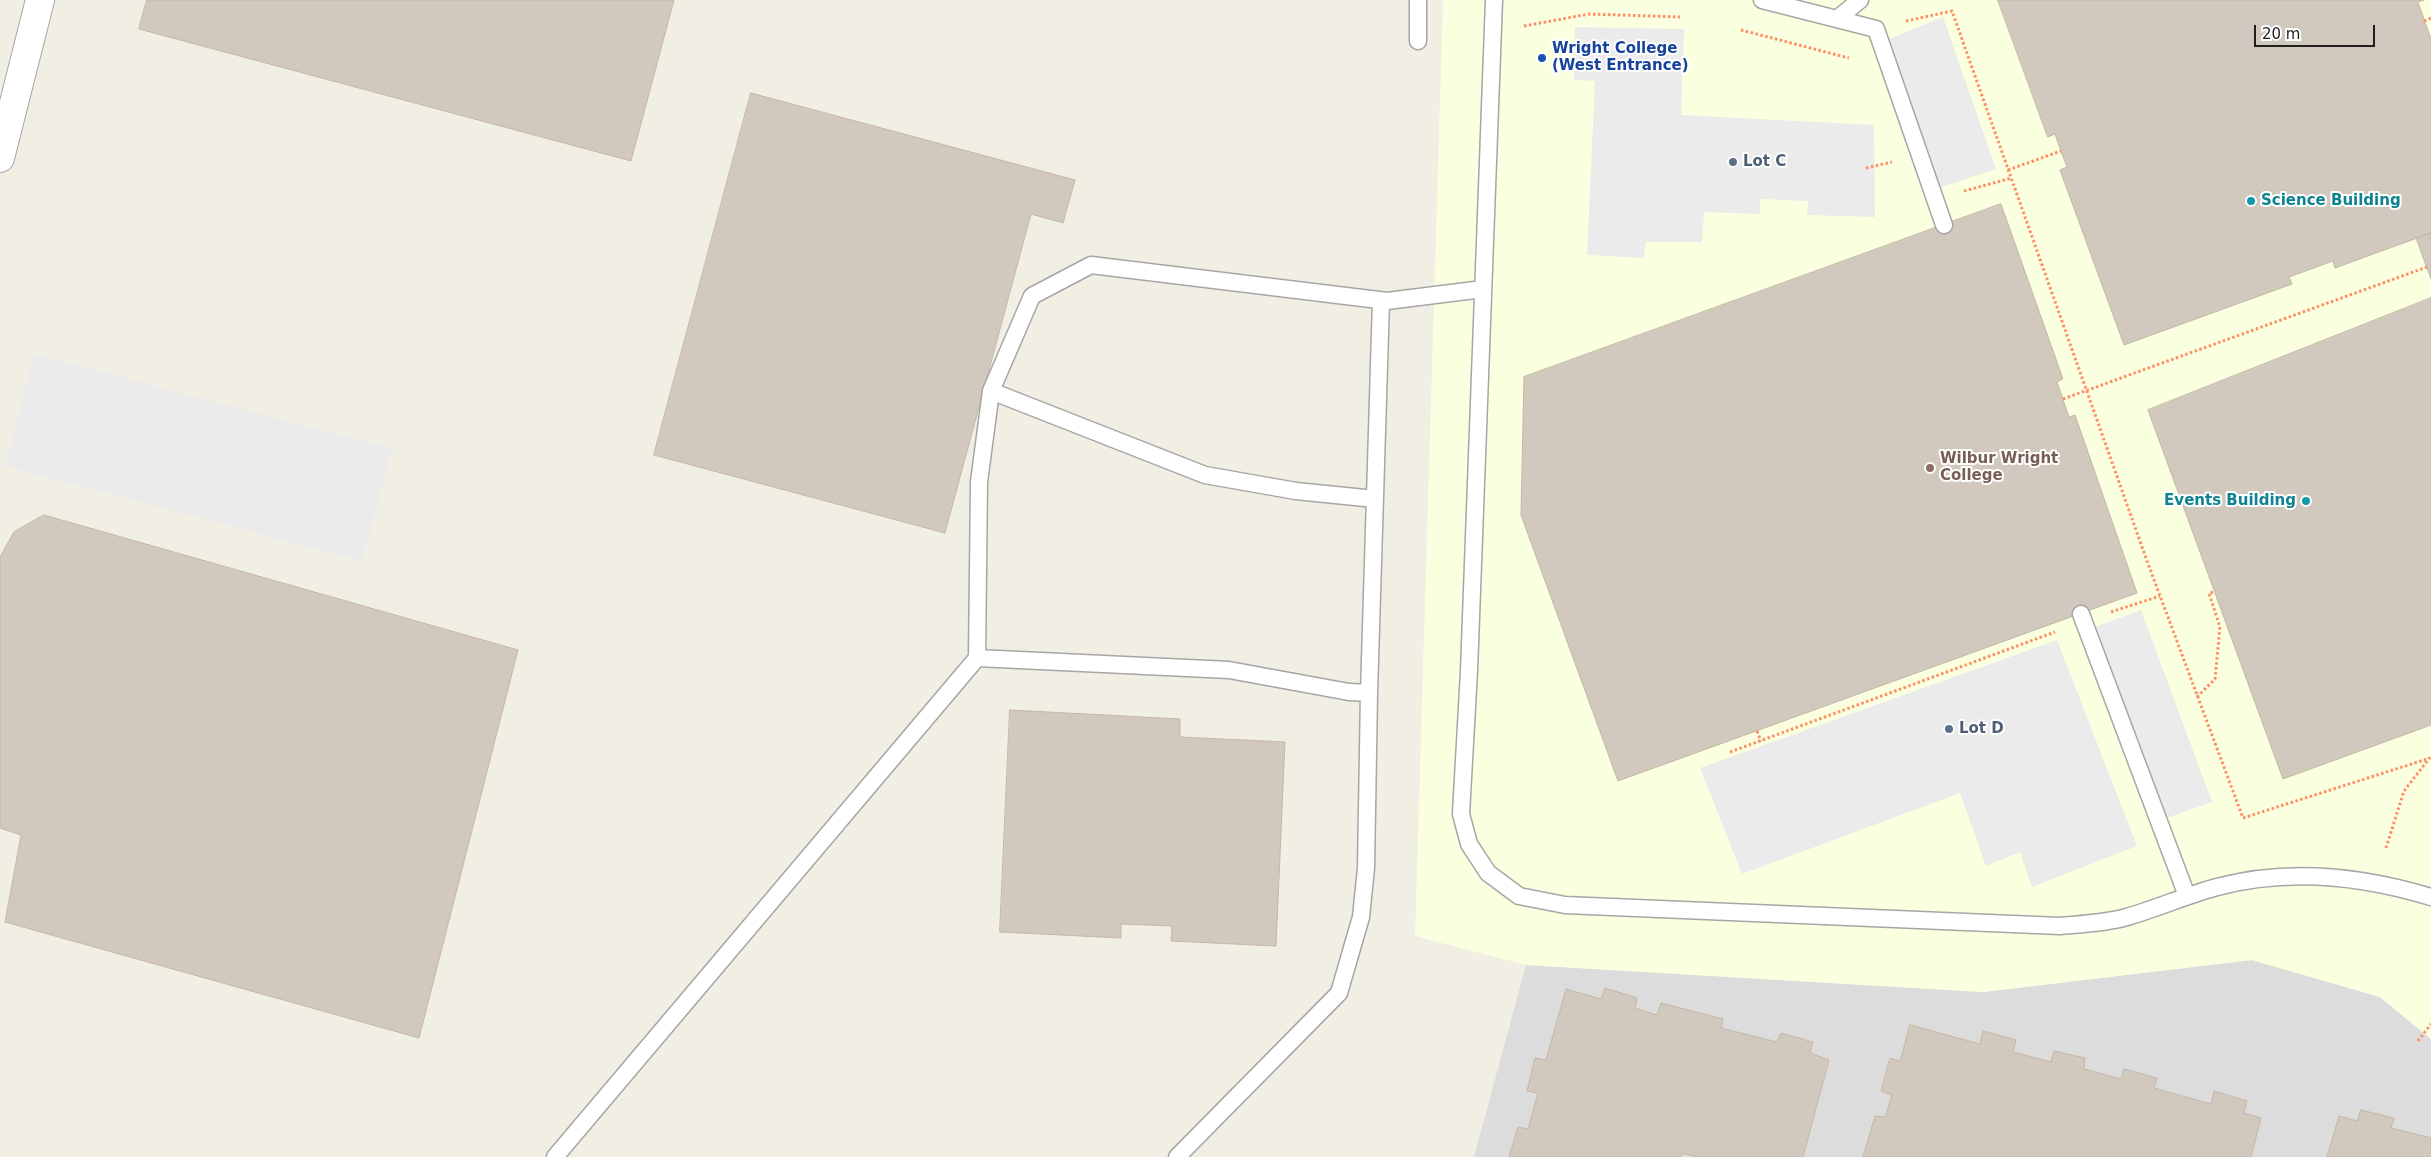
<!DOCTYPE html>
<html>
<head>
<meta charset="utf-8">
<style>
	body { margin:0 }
	#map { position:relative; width:2431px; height:1157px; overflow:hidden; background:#f1eee4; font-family:"DejaVu Sans",sans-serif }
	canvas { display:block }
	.scale { position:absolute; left:2254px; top:25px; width:121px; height:22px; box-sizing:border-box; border:2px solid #1f1f1f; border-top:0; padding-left:6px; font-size:15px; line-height:18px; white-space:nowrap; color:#1f1f1f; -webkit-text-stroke:4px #fff; paint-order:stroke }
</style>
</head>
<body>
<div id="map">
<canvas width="2431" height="1157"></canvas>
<div class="scale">20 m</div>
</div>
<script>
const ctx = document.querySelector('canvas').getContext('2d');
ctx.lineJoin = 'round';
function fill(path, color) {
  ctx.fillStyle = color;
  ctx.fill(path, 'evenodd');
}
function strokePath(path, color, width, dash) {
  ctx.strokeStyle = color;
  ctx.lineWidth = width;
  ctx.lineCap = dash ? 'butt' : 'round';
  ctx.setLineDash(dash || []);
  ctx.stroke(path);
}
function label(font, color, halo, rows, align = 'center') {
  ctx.font = font + ' "DejaVu Sans",sans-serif';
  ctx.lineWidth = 4;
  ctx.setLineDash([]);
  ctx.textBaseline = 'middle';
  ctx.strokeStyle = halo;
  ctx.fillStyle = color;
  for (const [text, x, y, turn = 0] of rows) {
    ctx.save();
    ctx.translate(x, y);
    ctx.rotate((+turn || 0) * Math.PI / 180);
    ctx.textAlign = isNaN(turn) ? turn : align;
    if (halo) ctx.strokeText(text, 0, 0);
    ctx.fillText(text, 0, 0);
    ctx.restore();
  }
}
fill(new Path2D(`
	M 2252,960 L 2380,997 L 2431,1039 L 2431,1157 L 1474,1157 L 1526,965 L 1983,992 Z`), '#dddcdc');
fill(new Path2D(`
	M 1443,0 L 2431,0 L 2431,1039 L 2380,997 L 2252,960 L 1983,992 L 1526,965 L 1415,936 Z`), '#faffdf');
fill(new Path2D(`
	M 1943,17 L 1996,169 L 1933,190 L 1880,43 Z
	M 1575,27 L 1684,29 L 1681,115 L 1874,125 L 1875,217 L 1807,215 L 1808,201 L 1760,199 L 1760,214 L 1704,212 L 1702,242 L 1646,242 L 1644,258 L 1587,255 L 1595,81 L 1574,80 Z
	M 34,354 L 392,449 L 362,561 L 5,466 Z
	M 2141,610 L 2212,802 L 2158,821 L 2087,630 Z
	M 2057,640 L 2137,846 L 2032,887 L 2020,852 L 1986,866 L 1960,793 L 1742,874 L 1700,768 Z`), '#ebebeb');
const building = new Path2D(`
	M 147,0 L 674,0 L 631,161 L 139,29 Z
	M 1998,0 L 2424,0 L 2418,2 L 2431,39 L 2431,233 L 2335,268 L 2333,261 L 2289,277 L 2292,284 L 2124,345 L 2060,170 L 2067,167 L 2061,151 L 2055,134 L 2048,137 Z
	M 751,93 L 1075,180 L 1063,223 L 1031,214 L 945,533 L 654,455 Z
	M 2001,204 L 2063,379 L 2057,382 L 2069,417 L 2075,415 L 2137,593 L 1618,781 L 1521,515 L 1524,377 Z
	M 2431,233 L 2431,279 L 2416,238 Z
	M 2431,298 L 2431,725 L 2283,779 L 2148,410 Z
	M 44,515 L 518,650 L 419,1038 L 5,922 L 21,835 L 0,828 L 0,557 L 14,532 Z
	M 1010,710 L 1180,719 L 1180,737 L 1285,742 L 1276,946 L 1171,941 L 1172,926 L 1121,924 L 1121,938 L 1000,932 Z
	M 1605,988 L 1637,998 L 1635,1008 L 1657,1015 L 1661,1003 L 1723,1019 L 1721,1028 L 1777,1042 L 1781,1033 L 1813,1042 L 1810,1053 L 1829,1060 L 1803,1157 L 1696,1157 L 1682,1153 L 1681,1157 L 1509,1157 L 1518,1127 L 1528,1129 L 1538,1093 L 1527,1091 L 1535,1058 L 1546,1060 L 1566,989 L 1601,999 Z
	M 1910,1025 L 1980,1044 L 1983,1031 L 2016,1040 L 2013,1052 L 2051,1062 L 2054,1051 L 2085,1058 L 2084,1069 L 2121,1079 L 2124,1069 L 2157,1078 L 2154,1088 L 2211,1104 L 2214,1091 L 2247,1101 L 2244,1113 L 2261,1118 L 2251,1157 L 1863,1157 L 1875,1116 L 1885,1117 L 1892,1095 L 1881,1091 L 1890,1058 L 1900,1061 Z
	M 2361,1110 L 2394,1118 L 2391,1128 L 2431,1138 L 2431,1157 L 2327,1157 L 2339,1116 L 2357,1121 Z`);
fill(building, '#d1c9bd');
strokePath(building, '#c4b7a5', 1);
const lane = new Path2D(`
	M 1494,0 L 1469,671 L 1461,814 L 1469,844 L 1488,873 L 1519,896 L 1565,905 L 2060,926 C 2082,924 2106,923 2127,917 C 2158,908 2187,895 2217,887 C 2288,868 2362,876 2431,897
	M 1762,0 L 1876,29 L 1944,225
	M 1837,19 L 1860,0
	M 1418,41 L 1418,0
	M 991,391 L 1205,475 L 1296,491 L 1375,499
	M 2081,614 L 2187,896
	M 977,658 L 979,482 L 991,391 L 1032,296 L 1091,265 L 1387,301 L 1483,289
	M 555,1157 L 977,658 L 1229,670 L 1349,692 L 1369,693 L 1381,300
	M 1177,1157 L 1339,993 L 1361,917 L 1366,868 L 1369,693`);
const street = new Path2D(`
	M 0,158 L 40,0`);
strokePath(lane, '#a6a6a6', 19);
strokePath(street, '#a6a6a6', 30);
strokePath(new Path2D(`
	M 1906,21 L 1952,11 L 2147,561 L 2243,818 L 2427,759
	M 2424,21 L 2431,18
	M 1524,26 L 1589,14 L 1680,17
	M 1741,30 L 1849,58
	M 1866,168 L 1892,162
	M 2008,170 L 2061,151
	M 1964,191 L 2012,178
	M 2063,399 L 2427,267
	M 2111,612 L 2160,596
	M 2197,697 L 2215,679 L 2220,627 L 2209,593 L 2214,592
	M 1757,731 L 1761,741
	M 1730,752 L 2055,632
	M 2386,848 L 2404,791 L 2431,756
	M 2418,1041 L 2431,1024`), '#ff8e67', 3, [2.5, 2.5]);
strokePath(lane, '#fff', 16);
strokePath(street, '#fff', 28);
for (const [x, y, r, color] of [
	[1542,58,5,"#1a4fb4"],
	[1733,162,5,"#5c6f8a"],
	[2251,201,5,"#0f9aa8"],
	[1930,468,5,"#8d6e63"],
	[2306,501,5,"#0f9aa8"],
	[1949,729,5,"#5c6f8a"]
]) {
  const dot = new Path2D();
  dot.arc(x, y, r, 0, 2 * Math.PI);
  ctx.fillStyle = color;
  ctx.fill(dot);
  strokePath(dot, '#fff', 2);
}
label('bold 15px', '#164399', '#fff', [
	["Wright College",1552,49],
	["(West Entrance)",1552,66]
], 'left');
label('bold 15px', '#4e5e75', '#fff', [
	["Lot C",1743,162],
	["Lot D",1959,729]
], 'left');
label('bold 15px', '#0d838f', '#fff', [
	["Science Building",2261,201],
	["Events Building",2296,501,"right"]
], 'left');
label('bold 15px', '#785e54', '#fff', [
	["Wilbur Wright",1940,459],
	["College",1940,476]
], 'left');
</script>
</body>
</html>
